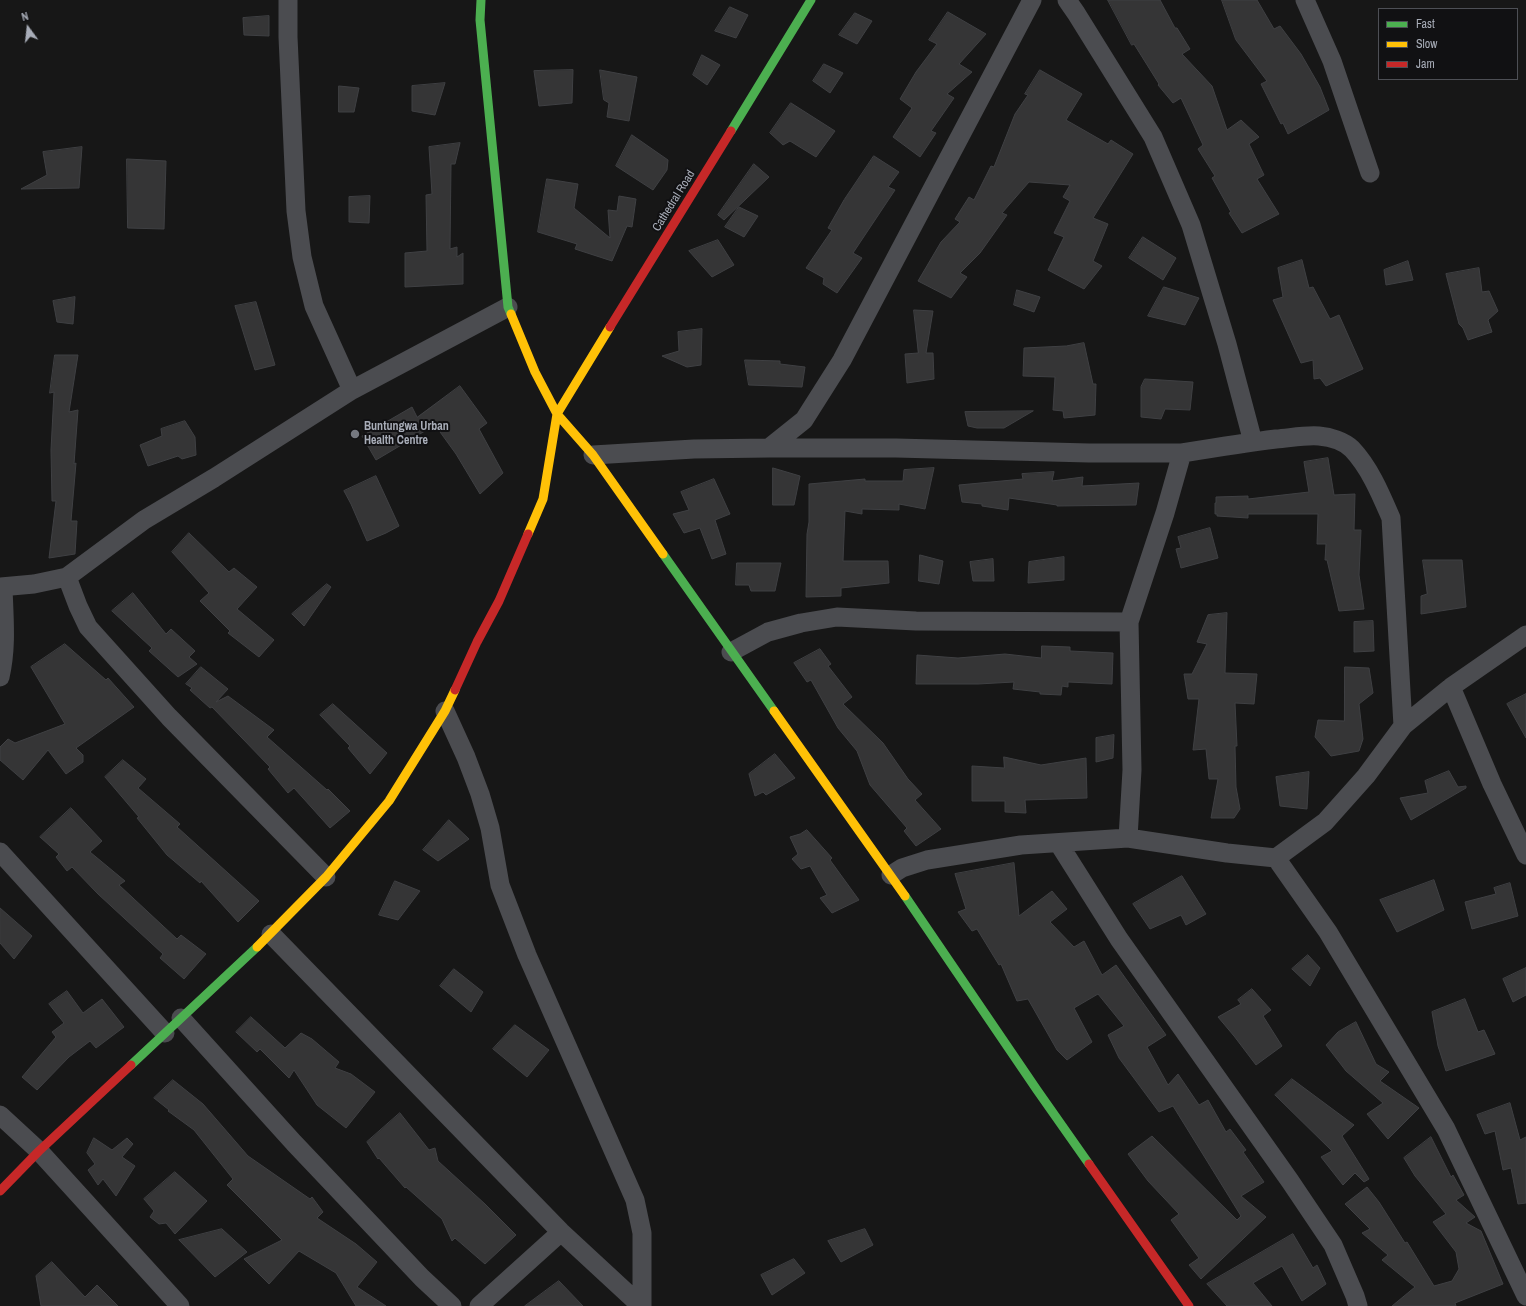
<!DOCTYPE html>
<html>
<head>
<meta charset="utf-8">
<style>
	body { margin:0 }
	#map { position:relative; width:1526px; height:1306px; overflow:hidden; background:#171717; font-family:"Archivo Narrow",sans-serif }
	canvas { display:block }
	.legend { position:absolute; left:1378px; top:8px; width:140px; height:72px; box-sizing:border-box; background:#111113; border:1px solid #4d4f55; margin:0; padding:5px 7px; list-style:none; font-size:12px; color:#a8adb8 }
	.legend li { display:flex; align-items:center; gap:8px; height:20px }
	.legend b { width:20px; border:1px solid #4d4f55 }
	.north { position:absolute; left:8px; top:8px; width:40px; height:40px; -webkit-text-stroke:3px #111113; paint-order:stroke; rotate:345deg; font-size:11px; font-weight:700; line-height:16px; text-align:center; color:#a8adb8 }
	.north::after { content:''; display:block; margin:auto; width:14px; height:18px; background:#a8adb8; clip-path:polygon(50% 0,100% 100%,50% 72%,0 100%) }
</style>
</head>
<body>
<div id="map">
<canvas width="1526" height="1306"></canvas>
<ul class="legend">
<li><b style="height:5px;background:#4caf50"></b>Fast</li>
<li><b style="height:5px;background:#ffc107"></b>Slow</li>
<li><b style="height:5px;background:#c62828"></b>Jam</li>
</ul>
<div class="north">N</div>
</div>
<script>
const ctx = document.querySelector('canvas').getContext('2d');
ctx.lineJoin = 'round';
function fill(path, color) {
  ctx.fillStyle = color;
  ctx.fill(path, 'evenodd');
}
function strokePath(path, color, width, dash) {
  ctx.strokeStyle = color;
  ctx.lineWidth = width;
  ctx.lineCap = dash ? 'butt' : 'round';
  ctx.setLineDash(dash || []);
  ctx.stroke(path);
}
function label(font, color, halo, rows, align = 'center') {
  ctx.font = font + ' "Archivo Narrow",sans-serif';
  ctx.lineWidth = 4;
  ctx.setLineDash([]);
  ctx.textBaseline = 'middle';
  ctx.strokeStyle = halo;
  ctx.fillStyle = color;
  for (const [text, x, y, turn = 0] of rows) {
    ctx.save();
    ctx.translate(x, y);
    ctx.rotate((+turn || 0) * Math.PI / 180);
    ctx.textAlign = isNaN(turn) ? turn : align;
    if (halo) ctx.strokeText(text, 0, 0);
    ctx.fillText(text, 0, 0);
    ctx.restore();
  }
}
const building = new Path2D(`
	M 1108,0 L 1160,0 L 1175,28 L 1177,28 L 1190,49 L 1182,54 L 1212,86 L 1227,130 L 1241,120 L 1259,137 L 1249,144 L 1264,175 L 1257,179 L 1279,214 L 1242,233 L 1229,213 L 1231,212 L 1212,178 L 1215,176 L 1198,149 L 1203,145 L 1181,98 L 1173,103 L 1158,85 L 1159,84 L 1134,44 L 1132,45 Z
	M 1222,0 L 1257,0 L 1274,29 L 1280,26 L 1301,54 L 1320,87 L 1329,110 L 1288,134 L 1283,123 L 1281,124 L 1261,84 L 1267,81 L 1236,40 Z
	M 730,7 L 748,15 L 736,38 L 715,31 Z
	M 948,12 L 986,34 L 959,64 L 972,72 L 947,94 L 954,98 L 931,131 L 936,133 L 920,157 L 893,137 L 912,108 L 900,99 L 916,72 L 937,44 L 929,40 Z
	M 855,13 L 872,21 L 857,44 L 839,35 Z
	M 269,16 L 269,36 L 244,35 L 243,18 Z
	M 702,55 L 720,65 L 707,85 L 693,75 Z
	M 824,64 L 843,73 L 830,93 L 813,81 Z
	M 573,70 L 572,103 L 539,106 L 534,71 Z
	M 600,70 L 637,77 L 629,121 L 607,117 L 609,103 L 604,100 Z
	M 1040,70 L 1082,94 L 1066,120 L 1108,144 L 1111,140 L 1133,154 L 1093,218 L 1108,224 L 1093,261 L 1102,266 L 1084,289 L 1048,270 L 1064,237 L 1054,233 L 1070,201 L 1063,197 L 1070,185 L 1029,182 L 1002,213 L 1007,215 L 980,253 L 960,273 L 967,277 L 951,298 L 918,281 L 941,242 L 960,222 L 955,219 L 969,197 L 974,200 L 991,166 L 994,167 L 1015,114 L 1028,95 L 1025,94 Z
	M 445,83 L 435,115 L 412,111 L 412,86 Z
	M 339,86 L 359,88 L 354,112 L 339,112 Z
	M 791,103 L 835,131 L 816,157 L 790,141 L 783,145 L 770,133 Z
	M 632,135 L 668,160 L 667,170 L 653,190 L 616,166 Z
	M 460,143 L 455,164 L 451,164 L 450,249 L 457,247 L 457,257 L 463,253 L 463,284 L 405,287 L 405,253 L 427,251 L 426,195 L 432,194 L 429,147 Z
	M 82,147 L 79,188 L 21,189 L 47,175 L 43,152 Z
	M 874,156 L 899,172 L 888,187 L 895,190 L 853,253 L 862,258 L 837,293 L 823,284 L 824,278 L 806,268 L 832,230 L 828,228 L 844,200 Z
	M 127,159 L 166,161 L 164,229 L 128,228 Z
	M 754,164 L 769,177 L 724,220 L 718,215 Z
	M 547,179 L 578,184 L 574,208 L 610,238 L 608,210 L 617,211 L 619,196 L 636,199 L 632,227 L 627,226 L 612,261 L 575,249 L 577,244 L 538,232 Z
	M 370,196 L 369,223 L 349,222 L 349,197 Z
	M 739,207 L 758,216 L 744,237 L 725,227 Z
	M 1143,237 L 1176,258 L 1163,280 L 1129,258 Z
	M 718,240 L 734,265 L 712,277 L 689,251 Z
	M 1302,260 L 1309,288 L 1313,287 L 1330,319 L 1339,315 L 1363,369 L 1326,386 L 1320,378 L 1314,379 L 1313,360 L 1301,363 L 1273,300 L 1283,297 L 1278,268 Z
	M 1408,261 L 1413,280 L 1386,285 L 1384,270 Z
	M 1479,268 L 1482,292 L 1489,291 L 1498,311 L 1488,320 L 1492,332 L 1468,340 L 1463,328 L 1459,324 L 1446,274 Z
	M 1164,287 L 1199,298 L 1185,325 L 1148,316 Z
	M 1017,290 L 1040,297 L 1034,312 L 1014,305 Z
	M 75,297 L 73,324 L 57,322 L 53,301 Z
	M 256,302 L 275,365 L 255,370 L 235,306 Z
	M 914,310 L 933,311 L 926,353 L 933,353 L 934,379 L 907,383 L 905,354 L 918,353 Z
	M 702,329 L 701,365 L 687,367 L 662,356 L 679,351 L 678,332 Z
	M 1084,343 L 1093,384 L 1096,384 L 1095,415 L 1064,418 L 1063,411 L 1053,410 L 1055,377 L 1023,376 L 1024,348 L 1066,346 Z
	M 55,355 L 78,355 L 69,412 L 78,410 L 74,464 L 76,463 L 71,521 L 77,521 L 75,554 L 49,558 L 56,501 L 52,501 L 51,450 L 54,392 L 50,393 Z
	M 745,360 L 780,361 L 780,364 L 805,367 L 802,387 L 749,385 Z
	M 1145,379 L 1193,382 L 1190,410 L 1165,409 L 1161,419 L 1141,417 L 1141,387 Z
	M 460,386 L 487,423 L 479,429 L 503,473 L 480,494 L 456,454 L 435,425 L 376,460 L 362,436 L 412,407 L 417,417 Z
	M 1033,411 L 1004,428 L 977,428 L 968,426 L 965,412 Z
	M 185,421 L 195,437 L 196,455 L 182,459 L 178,456 L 148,466 L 140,445 L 162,436 L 161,429 Z
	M 1328,458 L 1334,495 L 1355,494 L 1354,530 L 1361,530 L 1359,575 L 1364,609 L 1339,611 L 1327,560 L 1325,560 L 1326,544 L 1317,544 L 1318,514 L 1248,514 L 1248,518 L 1217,516 L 1217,514 L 1215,514 L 1215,503 L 1216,503 L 1216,497 L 1248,496 L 1248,499 L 1309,492 L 1304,462 Z
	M 773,468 L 800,476 L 794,505 L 773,505 Z
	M 934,468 L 925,509 L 899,504 L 899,510 L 862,509 L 862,514 L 845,511 L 843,561 L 888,561 L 889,583 L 841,588 L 841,596 L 806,597 L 807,534 L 809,522 L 809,484 L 865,479 L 865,481 L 903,481 L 904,470 Z
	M 1054,472 L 1052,481 L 1083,477 L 1082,486 L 1139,483 L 1136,505 L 1057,506 L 1057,505 L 1009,498 L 1008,510 L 982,506 L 982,504 L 962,502 L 959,485 L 1023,479 L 1022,474 Z
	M 376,476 L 399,526 L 386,533 L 367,541 L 351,504 L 344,491 Z
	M 714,479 L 730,514 L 715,520 L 726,554 L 712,559 L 700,528 L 684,533 L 673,514 L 689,510 L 681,492 Z
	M 1210,528 L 1218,558 L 1181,568 L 1176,549 L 1181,548 L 1178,537 Z
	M 189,533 L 229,572 L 234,568 L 257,587 L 237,609 L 274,640 L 259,657 L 228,633 L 230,631 L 200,601 L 209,593 L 172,552 Z
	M 920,555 L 943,561 L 939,584 L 919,581 Z
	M 1064,557 L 1064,580 L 1028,583 L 1029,562 Z
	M 993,559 L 994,581 L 973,581 L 970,562 Z
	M 1423,560 L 1462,560 L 1466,607 L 1421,614 L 1421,596 L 1427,594 Z
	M 737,563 L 781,563 L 775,591 L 751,591 L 749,585 L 736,585 Z
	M 327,584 L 331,587 L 304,626 L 292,614 Z
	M 133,593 L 166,634 L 171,629 L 195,651 L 189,657 L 197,664 L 178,677 L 149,651 L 152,648 L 112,611 Z
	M 1227,613 L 1225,673 L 1257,674 L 1254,704 L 1235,703 L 1237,746 L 1235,746 L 1236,787 L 1240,809 L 1234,818 L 1211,818 L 1218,779 L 1209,779 L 1206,749 L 1193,750 L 1199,699 L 1188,699 L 1184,674 L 1192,674 L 1207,644 L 1197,642 L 1208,615 Z
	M 1373,621 L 1374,651 L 1354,652 L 1354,622 Z
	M 65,644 L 106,680 L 108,678 L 134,707 L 76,748 L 83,755 L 83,762 L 66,774 L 48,750 L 23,780 L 0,760 L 0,747 L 8,739 L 15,743 L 65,724 L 31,667 Z
	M 1042,646 L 1070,647 L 1070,651 L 1113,653 L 1112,684 L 1068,682 L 1068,687 L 1062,686 L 1061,695 L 1040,694 L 1040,692 L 1013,689 L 1014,682 L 978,684 L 916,684 L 917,655 L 958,658 L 1005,654 L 1041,658 Z
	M 820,649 L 831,664 L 828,666 L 852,697 L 843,704 L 883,743 L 908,779 L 922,794 L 915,800 L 941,829 L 916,846 L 904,831 L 907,828 L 870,785 L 857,751 L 838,728 L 811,680 L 807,682 L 794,663 Z
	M 201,667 L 228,689 L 216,702 L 228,696 L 274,730 L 267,737 L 327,790 L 328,789 L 350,811 L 330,828 L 294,788 L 288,793 L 268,769 L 270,767 L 212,707 L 210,708 L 190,690 L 192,688 L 186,684 Z
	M 1345,667 L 1369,668 L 1373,693 L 1359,704 L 1363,739 L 1359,751 L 1331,756 L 1315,737 L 1318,720 L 1344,721 Z
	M 1526,694 L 1526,738 L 1507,704 Z
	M 333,704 L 387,753 L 370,774 L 348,748 L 350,746 L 320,715 Z
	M 1114,735 L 1113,758 L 1096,762 L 1096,738 Z
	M 775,754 L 795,778 L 766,795 L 763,792 L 755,796 L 749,774 Z
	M 1004,757 L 1041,765 L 1086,758 L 1087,798 L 1025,800 L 1026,813 L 1005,812 L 1005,801 L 972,801 L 972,766 L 1004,768 Z
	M 123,760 L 146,779 L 138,788 L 180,824 L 177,827 L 259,901 L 238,922 L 201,881 L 200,883 L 167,855 L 137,818 L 139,817 L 105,777 Z
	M 1449,771 L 1458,787 L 1466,786 L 1466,788 L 1411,820 L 1400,798 L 1428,793 L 1425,781 Z
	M 1309,772 L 1307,809 L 1280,806 L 1276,777 Z
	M 71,808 L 102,841 L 90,852 L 125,881 L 119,885 L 177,939 L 181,935 L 206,954 L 184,979 L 160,958 L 163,954 L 98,894 L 72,867 L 67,871 L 56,857 L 59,854 L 40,837 Z
	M 449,820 L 469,839 L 438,861 L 423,850 Z
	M 807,830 L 832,858 L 830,860 L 859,900 L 832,913 L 820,898 L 827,895 L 810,866 L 801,869 L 792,859 L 798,854 L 790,837 L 800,834 Z
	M 1014,863 L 1019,916 L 1052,891 L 1067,909 L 1050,922 L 1074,947 L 1084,941 L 1102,975 L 1116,965 L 1166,1035 L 1147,1047 L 1168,1085 L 1178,1074 L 1199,1105 L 1208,1100 L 1226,1132 L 1230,1129 L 1246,1150 L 1243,1152 L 1264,1182 L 1241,1196 L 1266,1217 L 1201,1279 L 1189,1265 L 1199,1258 L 1171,1220 L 1179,1214 L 1148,1181 L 1128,1154 L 1152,1136 L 1237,1220 L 1241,1216 L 1173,1106 L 1159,1112 L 1119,1058 L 1108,1035 L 1124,1026 L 1098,994 L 1074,1008 L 1092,1042 L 1067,1060 L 1057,1050 L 1028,999 L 1017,1001 L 1001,964 L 999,965 L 977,929 L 972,931 L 958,912 L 966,909 L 955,874 Z
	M 1182,876 L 1206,914 L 1186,925 L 1181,915 L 1150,929 L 1133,904 Z
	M 1434,880 L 1444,910 L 1397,932 L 1380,900 Z
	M 395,881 L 420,891 L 398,920 L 379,915 Z
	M 1510,883 L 1518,916 L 1472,929 L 1465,902 L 1496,894 L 1494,888 Z
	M 0,908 L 32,936 L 14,959 L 0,943 Z
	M 1308,955 L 1320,968 L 1310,986 L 1292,969 Z
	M 1526,968 L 1526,995 L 1513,1002 L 1503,979 Z
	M 454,969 L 483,992 L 471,1012 L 440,986 Z
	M 1252,989 L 1271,1010 L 1263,1016 L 1282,1046 L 1256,1065 L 1234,1036 L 1218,1017 L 1241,1004 L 1238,1000 Z
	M 67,991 L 83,1013 L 102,999 L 124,1027 L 96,1048 L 90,1041 L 69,1057 L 37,1090 L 22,1077 L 56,1037 L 52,1032 L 64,1023 L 49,1004 Z
	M 1465,999 L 1478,1032 L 1484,1030 L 1495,1054 L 1446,1071 L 1438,1046 L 1432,1012 Z
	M 251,1017 L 285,1048 L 301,1033 L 312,1039 L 339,1062 L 335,1068 L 351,1074 L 375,1092 L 346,1128 L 317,1105 L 294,1070 L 289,1078 L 260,1049 L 257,1052 L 236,1032 Z
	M 1356,1022 L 1376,1064 L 1389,1072 L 1380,1081 L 1419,1108 L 1388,1139 L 1367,1114 L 1383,1103 L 1346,1071 L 1326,1045 L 1338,1032 Z
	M 515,1025 L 549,1050 L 527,1077 L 493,1049 Z
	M 1292,1079 L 1354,1125 L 1342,1136 L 1369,1179 L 1364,1182 L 1355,1173 L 1343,1185 L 1321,1157 L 1332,1151 L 1275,1095 Z
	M 173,1080 L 203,1104 L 248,1156 L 310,1199 L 312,1197 L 323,1212 L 317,1218 L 356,1244 L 377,1262 L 357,1287 L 386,1306 L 356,1306 L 336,1273 L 299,1251 L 269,1284 L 244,1259 L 282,1240 L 227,1185 L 233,1179 L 194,1130 L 168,1111 L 169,1110 L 154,1098 Z
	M 1510,1103 L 1520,1140 L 1526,1137 L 1526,1203 L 1518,1204 L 1511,1168 L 1503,1170 L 1495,1131 L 1485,1134 L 1477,1115 Z
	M 400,1113 L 429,1150 L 435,1148 L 438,1161 L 485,1204 L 516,1235 L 485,1264 L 455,1238 L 452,1241 L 442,1219 L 406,1187 L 405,1188 L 379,1158 L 378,1159 L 367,1142 Z
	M 1431,1137 L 1451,1177 L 1453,1175 L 1464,1195 L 1456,1200 L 1475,1217 L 1466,1223 L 1481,1231 L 1503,1284 L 1455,1303 L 1456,1306 L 1392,1306 L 1415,1287 L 1382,1260 L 1388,1255 L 1362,1233 L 1370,1229 L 1345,1204 L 1367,1187 L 1379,1202 L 1405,1243 L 1407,1242 L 1434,1286 L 1452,1281 L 1459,1269 L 1456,1252 L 1433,1222 L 1446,1214 L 1415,1176 L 1404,1158 Z
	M 94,1138 L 112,1150 L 127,1138 L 133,1144 L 122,1157 L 135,1166 L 116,1196 L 103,1179 L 98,1185 L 88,1170 L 95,1164 L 87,1153 Z
	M 175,1172 L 207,1201 L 175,1234 L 166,1223 L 159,1224 L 150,1217 L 154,1211 L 144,1199 Z
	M 222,1229 L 247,1252 L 215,1277 L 179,1240 Z
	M 865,1229 L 873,1245 L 841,1262 L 828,1241 Z
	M 1293,1234 L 1313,1268 L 1317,1265 L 1326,1284 L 1302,1301 L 1282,1266 L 1253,1283 L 1272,1306 L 1227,1306 L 1207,1284 Z
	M 794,1259 L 805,1273 L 772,1295 L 761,1275 Z
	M 52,1262 L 85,1297 L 97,1285 L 118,1306 L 41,1306 L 36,1276 Z
	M 559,1281 L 583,1306 L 525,1306 Z`);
fill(building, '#353536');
strokePath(building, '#3f4043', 1);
strokePath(new Path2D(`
	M 288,0 L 288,37 L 296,211 L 302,257 L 314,306 L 352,390
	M 1067,0 L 1076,13 L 1153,137 L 1191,225 L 1227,344 L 1253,442
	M 1305,0 L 1332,61 L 1370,173
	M 769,448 L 804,420 L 842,360 L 1032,0
	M 593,455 L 694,449 L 769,448 L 896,448 L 1089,453 L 1182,453 L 1165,513 L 1129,622 L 916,621 L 837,617 L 801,623 L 768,632 L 731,652
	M 67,577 L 78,606 L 88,627 L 169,717 L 326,877
	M 0,587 L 34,584 L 67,577 L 144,520 L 214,478 L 352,390 L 508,307
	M 0,677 C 7,647 4,618 3,587
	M 1451,687 L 1492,784 L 1526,855
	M 445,711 L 466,757 L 480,794 L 490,828 L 500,885 L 527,955 L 635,1200 L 642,1233 L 642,1306
	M 1403,726 L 1451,687 L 1526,635
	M 1128,838 L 1227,853 L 1276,858 L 1325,822 L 1366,776 L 1403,726 L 1391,518 C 1381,495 1370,468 1352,449 C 1344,441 1330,437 1319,436 C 1304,435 1290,438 1276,439 C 1244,443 1213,448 1182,453
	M 1059,844 L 1119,939 L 1290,1181 L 1333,1245 L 1355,1296 L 1358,1306
	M 0,852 L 165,1033
	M 1276,858 L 1328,932 L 1446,1129 L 1526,1296
	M 891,875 L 902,868 L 927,860 L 1021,845 L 1128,838 L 1132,770 L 1129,622
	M 271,934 L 561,1232 L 641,1306
	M 181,1018 L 294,1143 L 422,1278 L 452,1306
	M 0,1115 L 39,1151 L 180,1306
	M 479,1306 L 561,1232`), '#4b4c50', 19);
strokePath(new Path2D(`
	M 481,0 L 480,20 L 508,307 L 511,314
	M 731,131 L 811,0
	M 663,554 L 774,711
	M 905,896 L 1037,1090 L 1089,1164
	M 131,1065 L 257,947`), '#4caf50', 9);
strokePath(new Path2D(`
	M 511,314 L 535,372 L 557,414 L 593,455 L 663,554
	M 528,534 L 543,499 L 557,414 L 610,327
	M 774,711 L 905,896
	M 257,947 L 326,877 L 389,801 L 445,711 L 455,690`), '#ffc107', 9);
strokePath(new Path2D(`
	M 610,327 L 731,131
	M 455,690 L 477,642 L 499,601 L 528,534
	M 1089,1164 L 1189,1306
	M 0,1191 L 39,1151 L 131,1065`), '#c62828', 9);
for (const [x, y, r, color] of [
	[355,434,5,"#757880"]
]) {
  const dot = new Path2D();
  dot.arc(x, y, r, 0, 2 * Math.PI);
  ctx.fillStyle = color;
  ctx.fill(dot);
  strokePath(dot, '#111113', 1.5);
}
label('12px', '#a8adb8', '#111113', [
	["Cathedral Road",674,201,-58]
]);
label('bold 12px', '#a8adb8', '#111113', [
	["Buntungwa Urban",364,427],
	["Health Centre",364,441]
], 'left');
</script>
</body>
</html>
